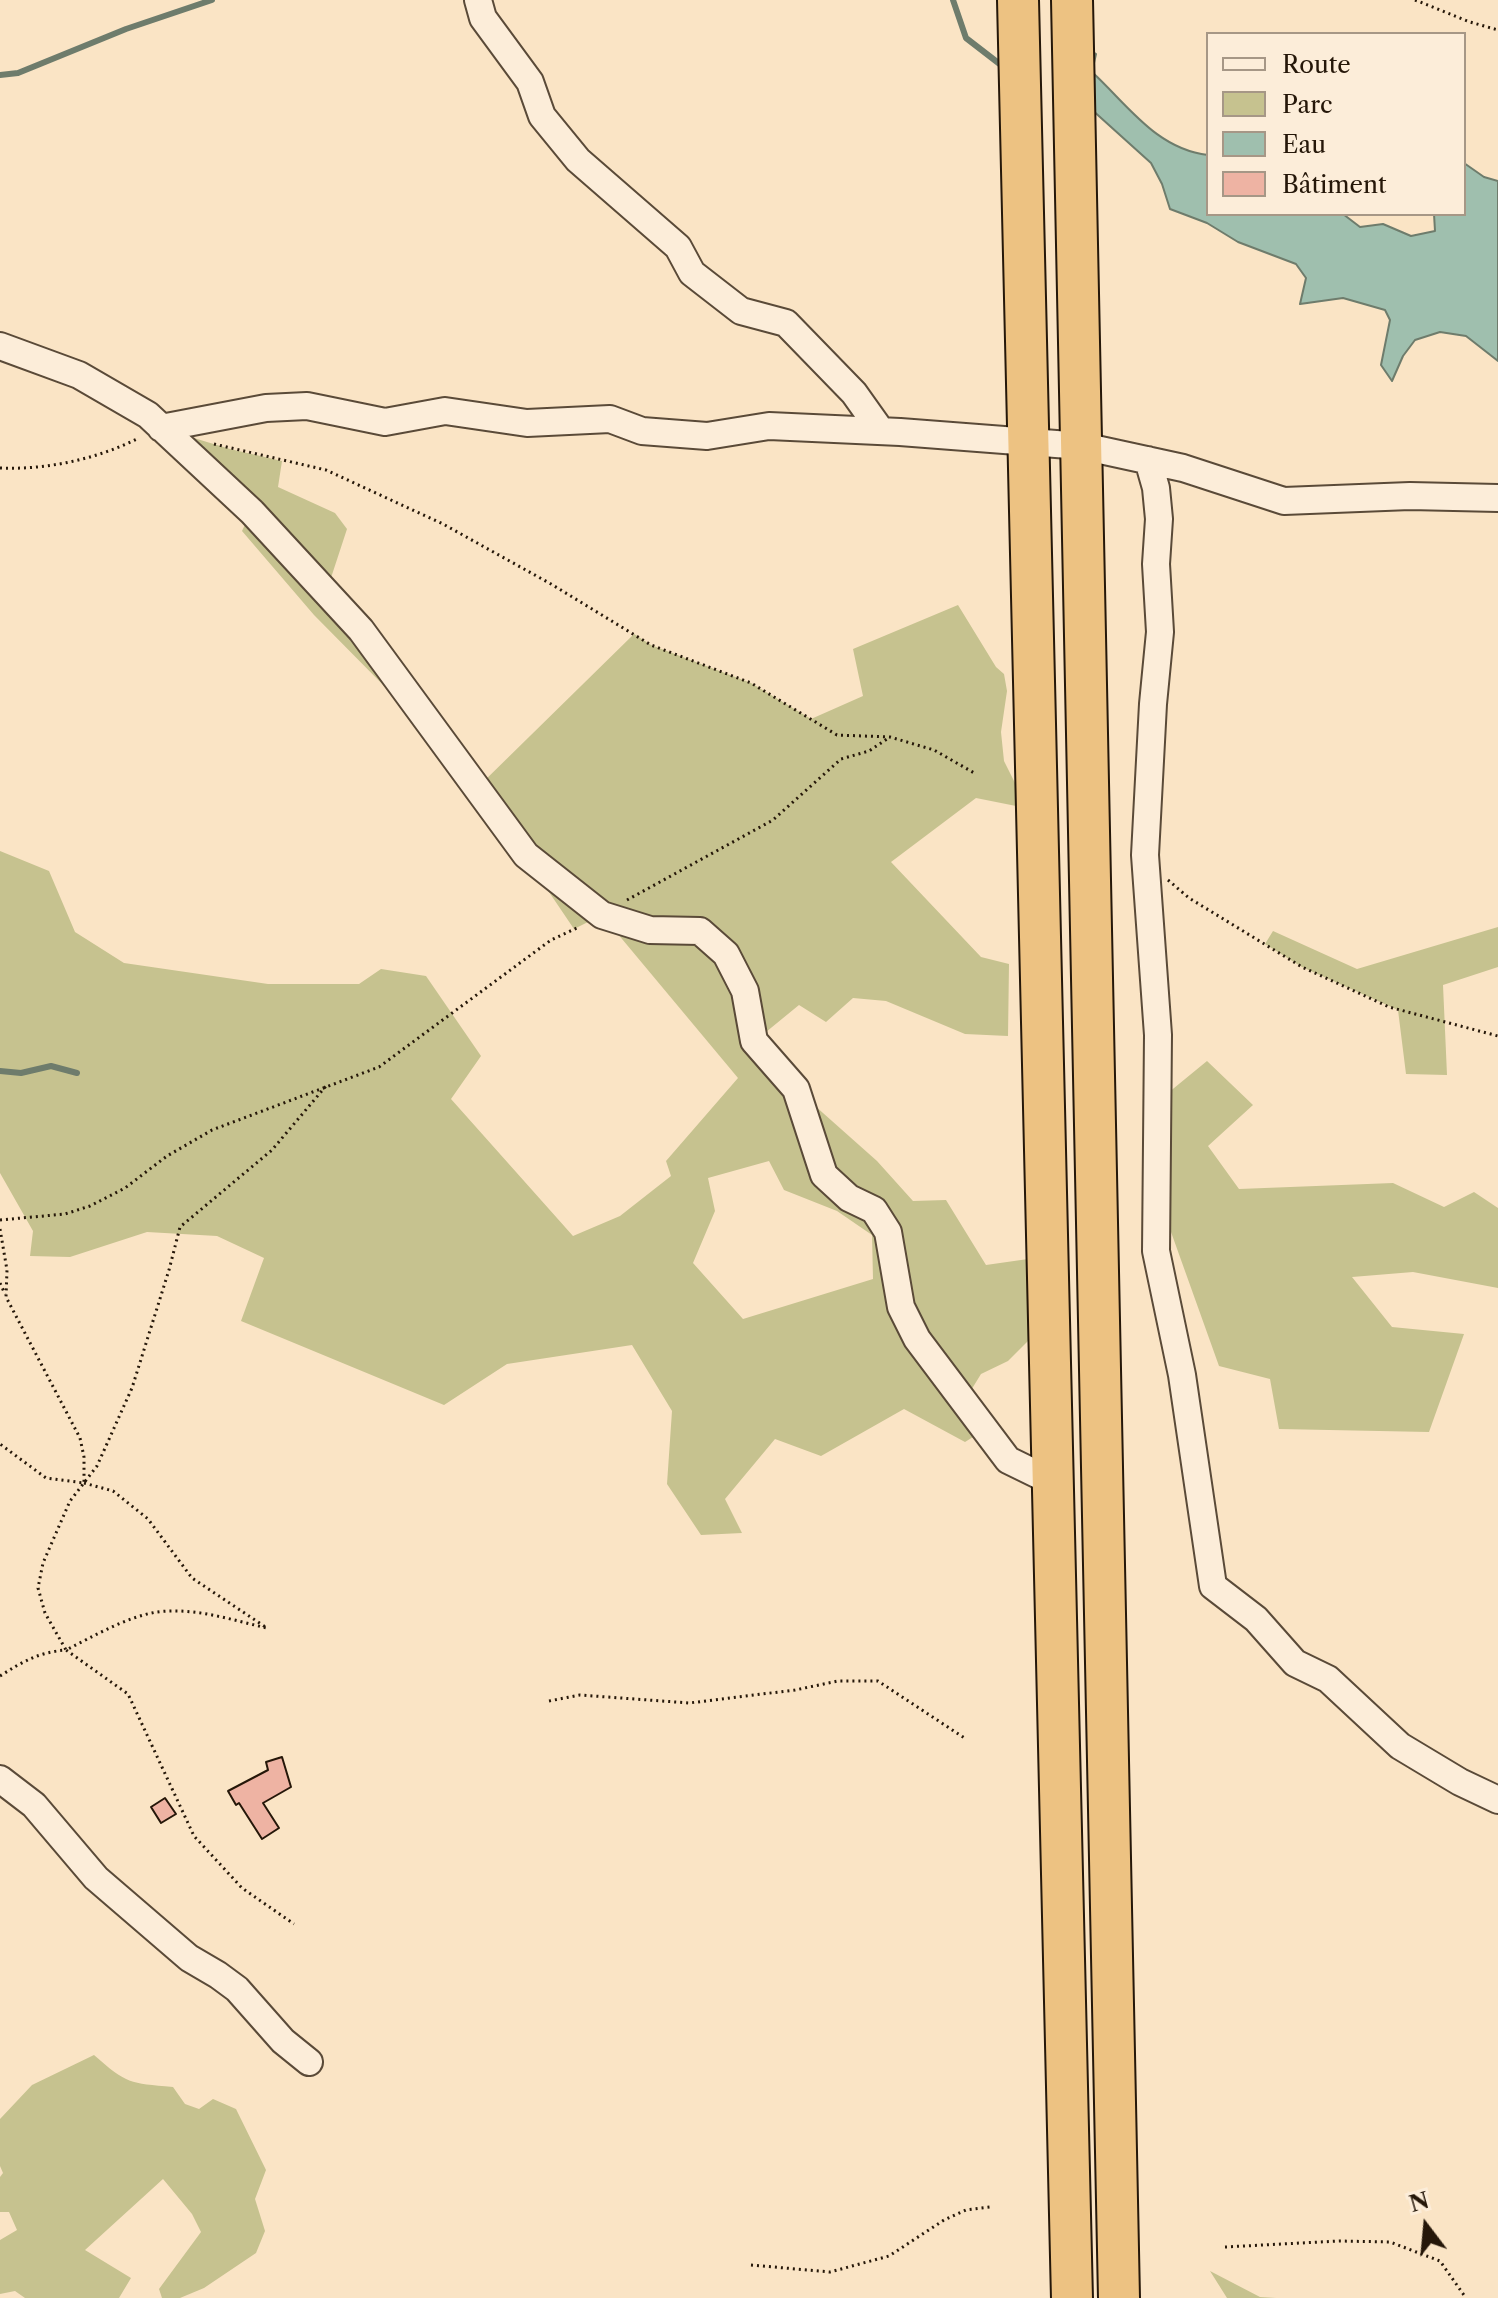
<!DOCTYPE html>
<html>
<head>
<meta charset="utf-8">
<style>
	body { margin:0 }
	#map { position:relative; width:1498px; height:2298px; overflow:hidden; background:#fae4c5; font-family:"Libre Caslon Text",serif }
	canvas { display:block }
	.legend { position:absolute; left:1206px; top:32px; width:260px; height:184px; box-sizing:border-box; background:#fcedd9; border:2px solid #a69786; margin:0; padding:10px 14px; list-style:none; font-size:24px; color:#251709 }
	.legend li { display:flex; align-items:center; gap:16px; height:40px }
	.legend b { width:40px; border:2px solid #a69786 }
	.north { position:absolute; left:1386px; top:2186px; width:80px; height:80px; -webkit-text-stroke:6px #fcedd9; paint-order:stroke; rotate:344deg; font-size:22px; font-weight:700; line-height:32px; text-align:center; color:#251709 }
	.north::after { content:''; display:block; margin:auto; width:28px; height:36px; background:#251709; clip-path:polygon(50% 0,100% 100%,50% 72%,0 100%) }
</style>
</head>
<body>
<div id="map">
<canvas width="1498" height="2298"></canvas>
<ul class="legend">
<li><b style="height:10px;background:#fcedd9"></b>Route</li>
<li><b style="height:22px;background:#c6c28f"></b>Parc</li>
<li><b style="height:22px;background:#9fbfae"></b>Eau</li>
<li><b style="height:22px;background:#eeb3a3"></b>Bâtiment</li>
</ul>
<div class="north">N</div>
</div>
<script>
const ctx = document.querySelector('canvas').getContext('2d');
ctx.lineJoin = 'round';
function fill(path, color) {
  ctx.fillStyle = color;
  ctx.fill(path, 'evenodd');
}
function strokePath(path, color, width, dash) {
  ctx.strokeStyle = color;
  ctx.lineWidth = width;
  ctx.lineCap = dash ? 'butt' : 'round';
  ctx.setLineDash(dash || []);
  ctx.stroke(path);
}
fill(new Path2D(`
	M 161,428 L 230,449 L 282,461 L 278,487 L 335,513 L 347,529 L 326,593 L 396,698 L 314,615 L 242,531 L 251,512 Z
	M 958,605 L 996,667 L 1004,674 L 1007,691 L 1001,732 L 1004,761 L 1017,787 L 1016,806 L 976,798 L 891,862 L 981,957 L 1009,964 L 1008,1036 L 965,1034 L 886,1001 L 853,998 L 826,1022 L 799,1005 L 755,1041 L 796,1089 L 877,1161 L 913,1201 L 946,1200 L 986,1265 L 1028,1259 L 1027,1295 L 1032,1337 L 1008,1361 L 981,1374 L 962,1405 L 997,1422 L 965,1442 L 904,1409 L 821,1456 L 775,1439 L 725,1499 L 742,1533 L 701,1535 L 667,1484 L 672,1411 L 632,1345 L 507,1364 L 444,1405 L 241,1321 L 264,1258 L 217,1236 L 147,1232 L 70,1257 L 30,1256 L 33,1231 L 0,1173 L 0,851 L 49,871 L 75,932 L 124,963 L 268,984 L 359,984 L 381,969 L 426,976 L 481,1056 L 451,1099 L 573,1236 L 620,1216 L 671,1176 L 666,1161 L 738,1078 L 602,915 L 574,929 L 478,787 L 634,634 L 651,645 L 751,683 L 811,719 L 863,696 L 853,649 ZM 769,1161 L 784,1190 L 837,1211 L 872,1235 L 873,1279 L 743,1319 L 693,1263 L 715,1211 L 708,1178 Z
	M 1498,927 L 1498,967 L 1443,985 L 1447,1075 L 1406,1074 L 1398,1010 L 1302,967 L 1265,944 L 1273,931 L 1357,969 Z
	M 1207,1061 L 1253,1105 L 1208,1146 L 1239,1189 L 1393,1183 L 1444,1207 L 1474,1192 L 1498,1208 L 1498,1288 L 1413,1272 L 1352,1277 L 1392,1327 L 1464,1334 L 1429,1432 L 1279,1429 L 1270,1379 L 1219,1366 L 1166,1218 L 1171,1185 L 1147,1164 L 1157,1102 Z
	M 94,2055 C 127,2084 129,2083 173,2087 L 185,2104 L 199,2109 L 213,2099 L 236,2109 L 266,2170 L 255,2199 L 265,2231 L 256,2253 L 204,2288 L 180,2298 L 162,2298 L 159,2289 L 201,2232 L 192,2214 L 163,2179 L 85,2250 L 131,2278 L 119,2298 L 25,2298 L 15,2291 L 0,2294 L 0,2240 L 17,2230 L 9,2212 L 0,2212 L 0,2177 L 3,2173 L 0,2166 L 0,2119 L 32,2085 Z
	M 1210,2271 L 1260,2297 L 1276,2298 L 1227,2298 Z`), '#c6c28f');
const water = new Path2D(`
	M 1053,43 L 1080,43 L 1096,54 L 1092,72 C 1127,104 1156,149 1208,155 L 1208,214 L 1343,214 L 1360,227 L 1383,224 L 1411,236 L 1435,231 L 1434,214 L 1464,214 L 1464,163 L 1484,177 L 1498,181 L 1498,361 L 1466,336 L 1440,332 L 1415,340 L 1403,356 L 1392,381 L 1381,365 L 1390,320 L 1385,310 L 1343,298 L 1300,304 L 1306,278 L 1296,264 L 1238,242 L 1207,223 L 1170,209 L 1162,184 L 1151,163 L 1080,99 L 1053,64 Z`);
fill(water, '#9fbfae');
strokePath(water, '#6e7c6c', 2);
strokePath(new Path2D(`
	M 953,0 L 966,38 L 1001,65
	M 0,75 L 18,73 L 126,29 L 212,0
	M 0,1071 L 21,1073 L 51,1066 L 77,1073`), '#6e7c6c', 6);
const building = new Path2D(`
	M 282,1757 L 291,1787 L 263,1803 L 279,1828 L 262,1839 L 239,1803 L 236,1805 L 228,1791 L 268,1770 L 266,1762 Z
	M 165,1798 L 176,1814 L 161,1823 L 151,1807 Z`);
fill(building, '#eeb3a3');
strokePath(building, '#251709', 2);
const minor = new Path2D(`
	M 478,0 L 483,18 L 530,82 L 542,116 L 578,160 L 678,247 L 692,273 L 741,311 L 786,323 L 854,393 L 881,431
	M 0,346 L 79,375 L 148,415 L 252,512 L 361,630 L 526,855 L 602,915 L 650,930 L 700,931 L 726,954 L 745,991 L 754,1041 L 796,1089 L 824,1175 L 849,1198 L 874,1210 L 888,1232 L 901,1307 L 917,1339 L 1008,1460 L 1053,1482
	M 161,428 L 266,408 L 307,406 L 385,422 L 445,411 L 527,423 L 610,419 L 642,431 L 707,436 L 769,426 L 900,432 L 1082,446 L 1183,468 L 1284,501 L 1410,496 L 1498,498
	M 1148,460 L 1156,488 L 1159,519 L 1156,564 L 1160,632 L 1153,704 L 1145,855 L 1158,1035 L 1156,1251 L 1182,1375 L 1213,1586 L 1256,1619 L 1295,1663 L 1328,1679 L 1400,1746 L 1460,1782 L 1498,1800
	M 0,1779 L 34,1805 L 96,1878 L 189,1958 L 218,1975 L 237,1989 L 283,2041 L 309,2062`);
const highway = new Path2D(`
	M 1018,0 L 1072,2298
	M 1072,0 L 1119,2298`);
strokePath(minor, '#5a4a38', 30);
strokePath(highway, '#251709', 44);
strokePath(new Path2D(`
	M 1415,0 L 1470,22 L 1498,30
	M 214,444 L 326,470 L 443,524 L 551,584 L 651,645 L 751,683 L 837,735 L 890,737 L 934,750 L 976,774
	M 0,468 C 47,470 97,459 139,438
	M 1168,880 L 1189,898 L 1302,967 L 1389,1007 L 1498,1036
	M 627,900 L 773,820 L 841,759 L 869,751 L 890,737
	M 0,1220 L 65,1214 L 90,1206 L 125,1188 L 167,1156 L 212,1130 L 379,1067 L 551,940 L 579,927
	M 0,1229 L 7,1270 L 6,1297 L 80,1438 L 84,1457 L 84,1483 L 46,1478 L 0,1444
	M 0,1283 L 5,1294
	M 84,1483 L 113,1491 L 148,1519 L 192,1578 L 267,1628 C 232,1620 194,1607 157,1612 C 126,1617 94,1636 66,1650 L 45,1613 L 38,1588 L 43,1563 L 70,1501 L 97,1466 L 132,1388 L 169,1270 L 180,1227 L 272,1150 L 326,1086
	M 0,1676 C 22,1662 39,1652 66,1650 L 128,1694 L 194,1836 L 242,1888 L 294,1924
	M 549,1701 L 580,1695 L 689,1703 L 795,1690 L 838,1681 L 878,1681 L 966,1739
	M 1225,2247 L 1339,2241 L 1390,2242 L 1440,2261 L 1466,2298
	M 751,2265 L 830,2272 L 889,2256 L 944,2220 L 966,2210 L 990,2207`), '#251709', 3, [2, 4]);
strokePath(minor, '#fcedd9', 26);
strokePath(highway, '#edc282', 40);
</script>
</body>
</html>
